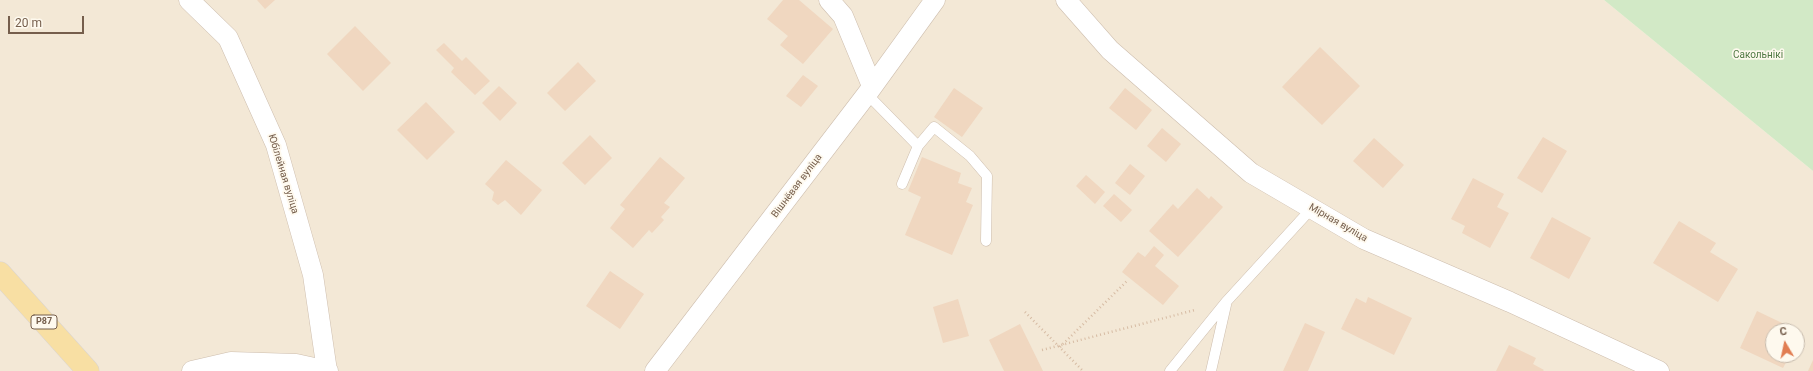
<!DOCTYPE html>
<html>
<head>
<meta charset="utf-8">
<style>
	body { margin:0 }
	#map { position:relative; width:1813px; height:371px; overflow:hidden; background:#fcf6e8; font-family:Roboto,sans-serif }
	canvas { display:block }
	.north { position:absolute; left:1765px; top:323px; width:40px; height:40px; box-sizing:border-box; background:#fef9ee; border:1px solid #c7bbad; border-radius:50%; rotate:351deg; font-size:11px; font-weight:700; line-height:16px; text-align:center; color:#755e4c }
	.north::after { content:''; display:block; margin:auto; width:14px; height:18px; background:#e17d51; clip-path:polygon(50% 0,100% 100%,50% 72%,0 100%) }
	.scale { position:absolute; left:8px; top:16px; width:76px; height:18px; box-sizing:border-box; border:2px solid #755e4c; border-top:0; padding-left:5px; font-size:12px; line-height:14px; white-space:nowrap; color:#755e4c; -webkit-text-stroke:3px #fef9ee; paint-order:stroke }
</style>
</head>
<body>
<div id="map">
<canvas width="1813" height="371"></canvas>
<div class="north">С</div>
<div class="scale">20 m</div>
</div>
<script>
const ctx = document.querySelector('canvas').getContext('2d');
ctx.lineJoin = 'round';
function fill(path, color) {
  ctx.fillStyle = color;
  ctx.fill(path, 'evenodd');
}
function strokePath(path, color, width, dash) {
  ctx.strokeStyle = color;
  ctx.lineWidth = width;
  ctx.lineCap = dash ? 'butt' : 'round';
  ctx.setLineDash(dash || []);
  ctx.stroke(path);
}
function label(font, color, halo, rows, align = 'center') {
  ctx.font = font + ' Roboto,sans-serif';
  ctx.lineWidth = 3.5;
  ctx.setLineDash([]);
  ctx.textBaseline = 'middle';
  ctx.strokeStyle = halo;
  ctx.fillStyle = color;
  for (const [text, x, y, turn = 0] of rows) {
    ctx.save();
    ctx.translate(x, y);
    ctx.rotate((+turn || 0) * Math.PI / 180);
    ctx.textAlign = isNaN(turn) ? turn : align;
    if (halo) ctx.strokeText(text, 0, 0);
    ctx.fillText(text, 0, 0);
    ctx.restore();
  }
}
fill(new Path2D(`
	M 0,0 L 1604,0 L 1813,171 L 1813,371 L 0,371 ZM 1773,331 L 1797,331 L 1797,355 L 1773,355 Z`), '#f3e8d6');
fill(new Path2D(`
	M 1604,0 L 1813,0 L 1813,171 Z`), '#d2e9c6');
fill(new Path2D(`
	M 257,0 L 275,0 L 265,9 Z
	M 783,0 L 799,0 L 833,29 L 803,64 L 780,45 L 788,36 L 767,19 Z
	M 355,26 L 391,63 L 363,91 L 327,54 Z
	M 444,43 L 462,61 L 466,57 L 490,81 L 475,95 L 451,72 L 454,68 L 436,50 Z
	M 1320,47 L 1360,86 L 1322,125 L 1282,87 Z
	M 578,62 L 596,81 L 565,111 L 547,93 Z
	M 803,75 L 818,86 L 801,107 L 786,96 Z
	M 499,86 L 517,103 L 500,121 L 482,103 Z
	M 954,88 L 983,108 L 962,137 L 934,117 Z
	M 1125,88 L 1152,110 L 1136,130 L 1109,108 Z
	M 426,102 L 455,132 L 427,160 L 397,130 Z
	M 1162,128 L 1181,144 L 1166,162 L 1147,146 Z
	M 590,135 L 612,158 L 585,185 L 562,163 Z
	M 1543,137 L 1567,151 L 1542,193 L 1517,178 Z
	M 1374,138 L 1404,165 L 1383,188 L 1353,161 Z
	M 660,157 L 685,178 L 664,203 L 670,207 L 661,217 L 664,220 L 652,233 L 649,230 L 633,248 L 610,228 L 625,209 L 620,205 Z
	M 922,157 L 961,173 L 958,183 L 972,188 L 966,202 L 973,205 L 952,255 L 905,235 L 921,197 L 908,191 Z
	M 506,160 L 542,190 L 521,215 L 505,200 L 498,205 L 492,200 L 494,192 L 485,184 Z
	M 1130,164 L 1145,176 L 1130,195 L 1115,183 Z
	M 1086,175 L 1105,192 L 1095,204 L 1076,186 Z
	M 1473,178 L 1504,194 L 1497,207 L 1509,213 L 1490,248 L 1462,233 L 1465,226 L 1451,219 Z
	M 1197,188 L 1209,199 L 1211,196 L 1223,207 L 1178,257 L 1149,231 L 1173,204 L 1178,209 Z
	M 1114,194 L 1132,210 L 1121,222 L 1103,206 Z
	M 1552,217 L 1591,238 L 1569,279 L 1530,258 Z
	M 1679,221 L 1716,243 L 1710,252 L 1738,269 L 1718,302 L 1653,263 Z
	M 1154,246 L 1164,255 L 1155,266 L 1179,286 L 1163,305 L 1122,272 L 1138,252 L 1145,257 Z
	M 610,271 L 644,294 L 620,329 L 586,306 Z
	M 1368,297 L 1412,318 L 1394,355 L 1341,329 L 1356,298 L 1366,303 Z
	M 958,299 L 969,336 L 943,343 L 933,307 Z
	M 1757,311 L 1801,332 L 1797,340 L 1797,331 L 1773,331 L 1773,355 L 1790,355 L 1783,368 L 1740,348 Z
	M 1305,323 L 1325,332 L 1308,371 L 1283,371 Z
	M 1020,324 L 1043,371 L 1004,371 L 989,340 Z
	M 1509,345 L 1536,358 L 1533,364 L 1544,370 L 1543,371 L 1496,371 Z
	M 1813,360 L 1813,371 L 1808,371 Z`), '#f0d7c0');
const service = new Path2D(`
	M 867,94 L 918,146 L 902,184
	M 918,146 L 934,127 L 970,156 L 987,176 L 986,241
	M 1170,371 L 1226,302 L 1312,208
	M 1211,371 L 1226,305`);
const minor = new Path2D(`
	M 189,0 L 228,38 L 276,145 L 313,275 L 327,371
	M 829,0 L 843,16 L 872,86
	M 1066,0 L 1110,50 L 1251,173 L 1364,239 L 1510,302 L 1659,371
	M 192,371 L 231,362 L 296,364 L 328,371
	M 655,371 L 867,94 L 935,0`);
const primary = new Path2D(`
	M 0,273 L 88,371`);
strokePath(service, '#cebeae', 11);
strokePath(minor, '#cebeae', 21);
strokePath(primary, '#dbd5d0', 23);
strokePath(new Path2D(`
	M 1025,312 L 1083,371
	M 1060,347 L 1127,281
	M 1042,350 L 1195,310`), '#d6bba3', 2.5, [1, 3]);
strokePath(service, '#fff', 10);
strokePath(minor, '#fff', 20);
strokePath(primary, '#f8dfa3', 22);
for (const [x, y, w] of [
	[44,322,26]
]) {
  const box = new Path2D();
  box.roundRect(x - w / 2, y - 7, w, 14, 3);
  ctx.fillStyle = '#fef9ee';
  ctx.fill(box);
  strokePath(box, '#755e4c', 1);
}
label('bold 9px', '#755e4c', null, [
	["Р87",44,322]
]);
label('10px', '#507a44', '#fef9ee', [
	["Сакольнікі",1758,55]
]);
label('10px', '#755e4c', '#fef9ee', [
	["Юбілейная вуліца",283,174,73],
	["Вішнёвая вуліца",797,186,-53],
	["Мірная вуліца",1338,223,30]
]);
</script>
</body>
</html>
